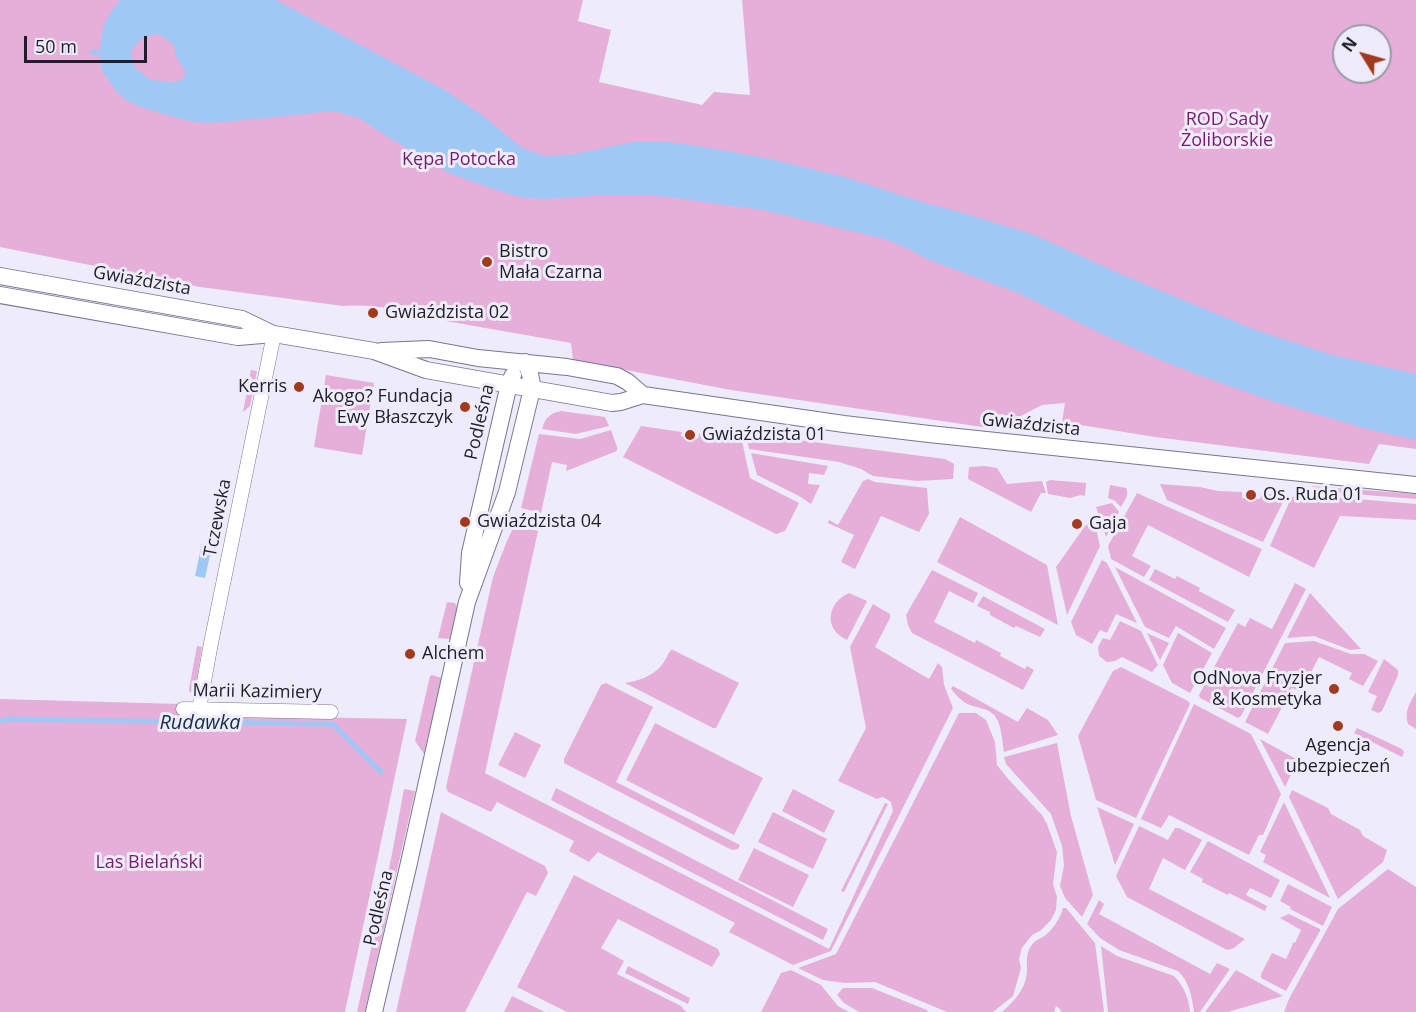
<!DOCTYPE html>
<html>
<head>
<meta charset="utf-8">
<style>
	body { margin:0 }
	#map { position:relative; width:1416px; height:1012px; overflow:hidden; background:#eeecfa; font-family:"Open Sans",sans-serif }
	canvas { display:block }
	.north { position:absolute; left:1332px; top:24px; width:60px; height:60px; box-sizing:border-box; background:#eeecfa; border:2px solid #9c9aa7; border-radius:50%; rotate:307deg; font-size:16px; font-weight:700; line-height:24px; text-align:center; color:#201e2a }
	.north::after { content:''; display:block; margin:auto; width:21px; height:27px; background:#a23a1e; clip-path:polygon(50% 0,100% 100%,50% 72%,0 100%) }
	.scale { position:absolute; left:24px; top:36px; width:123px; height:27px; box-sizing:border-box; border:3px solid #201e2a; border-top:0; padding-left:8px; font-size:18px; line-height:21px; white-space:nowrap; color:#201e2a; -webkit-text-stroke:4px #eeecfa; paint-order:stroke }
</style>
</head>
<body>
<div id="map">
<canvas width="1416" height="1012"></canvas>
<div class="north">N</div>
<div class="scale">50 m</div>
</div>
<script>
const ctx = document.querySelector('canvas').getContext('2d');
ctx.lineJoin = 'round';
function fill(path, color) {
  ctx.fillStyle = color;
  ctx.fill(path, 'evenodd');
}
function strokePath(path, color, width, dash) {
  ctx.strokeStyle = color;
  ctx.lineWidth = width;
  ctx.lineCap = dash ? 'butt' : 'round';
  ctx.setLineDash(dash || []);
  ctx.stroke(path);
}
function label(font, color, halo, rows, align = 'center') {
  ctx.font = font + ' "Open Sans",sans-serif';
  ctx.lineWidth = 6;
  ctx.setLineDash([]);
  ctx.textBaseline = 'middle';
  ctx.strokeStyle = halo;
  ctx.fillStyle = color;
  for (const [text, x, y, turn = 0] of rows) {
    ctx.save();
    ctx.translate(x, y);
    ctx.rotate((+turn || 0) * Math.PI / 180);
    ctx.textAlign = isNaN(turn) ? turn : align;
    if (halo) ctx.strokeText(text, 0, 0);
    ctx.fillText(text, 0, 0);
    ctx.restore();
  }
}
fill(new Path2D(`
	M 0,0 L 583,0 L 578,21 L 611,30 L 599,82 L 702,105 L 714,92 L 750,95 L 742,0 L 1416,0 L 1416,449 L 1379,444 L 1369,464 L 1155,437 L 1062,422 L 1065,403 L 1042,405 L 996,429 L 731,390 L 573,360 L 571,343 L 417,316 C 393,308 369,304 343,306 L 200,287 L 0,247 ZM 1344,36 L 1380,36 L 1380,72 L 1344,72 Z
	M 251,370 L 257,371 L 250,406 L 243,412 Z
	M 326,375 L 374,383 L 362,455 L 314,447 Z
	M 561,411 L 605,417 L 609,426 L 576,434 L 542,429 C 545,418 550,413 561,411 Z
	M 641,426 L 682,432 L 681,436 L 698,439 L 699,434 L 740,432 L 750,478 L 799,503 L 785,531 L 776,534 L 623,457 Z
	M 611,430 L 617,447 L 617,451 L 566,471 L 567,465 L 552,462 L 541,513 L 521,508 L 539,434 L 580,439 Z
	M 752,434 L 945,459 L 954,464 L 953,479 L 917,481 L 873,476 L 861,469 L 839,462 L 749,449 L 747,439 Z
	M 751,453 L 828,466 L 824,475 L 809,473 L 808,484 L 820,485 L 811,504 L 799,496 L 757,475 Z
	M 985,466 L 997,468 L 1007,484 L 1042,481 L 1046,493 L 1041,493 L 1031,512 L 968,479 L 969,467 Z
	M 868,479 L 875,482 L 927,488 L 929,514 L 919,532 L 881,516 L 855,569 L 841,562 L 854,535 L 828,523 L 829,520 L 838,525 L 863,481 Z
	M 1050,480 L 1086,483 L 1085,496 L 1081,495 L 1070,498 L 1048,494 L 1046,482 Z
	M 1160,484 L 1200,487 L 1218,491 L 1242,492 L 1242,498 L 1260,499 L 1261,494 L 1284,495 L 1285,498 L 1263,542 L 1167,500 Z
	M 1110,485 L 1126,488 C 1130,495 1124,501 1121,507 L 1115,501 L 1108,498 Z
	M 1311,486 L 1416,494 L 1416,499 L 1314,491 L 1314,488 Z
	M 1137,493 L 1262,549 L 1249,577 L 1148,525 L 1132,556 L 1151,566 L 1144,577 L 1111,559 L 1108,546 Z
	M 1299,494 L 1416,504 L 1416,520 L 1340,516 L 1314,568 L 1270,546 L 1291,498 Z
	M 1112,503 L 1119,512 L 1106,537 L 1096,507 Z
	M 960,517 L 1047,565 L 1058,625 L 937,562 Z
	M 1094,520 L 1100,546 L 1067,615 L 1056,567 L 1085,526 Z
	M 515,524 L 535,528 L 535,530 L 538,531 L 485,773 L 829,949 L 893,811 L 891,802 L 883,797 L 877,799 L 838,781 L 866,728 L 850,647 L 873,604 L 890,614 L 890,618 L 875,647 L 929,679 L 938,663 L 942,667 L 944,685 L 953,708 L 831,951 L 793,965 L 729,932 L 735,923 L 598,852 L 589,862 L 569,851 L 574,841 L 497,802 L 491,812 L 448,792 L 446,787 L 493,577 L 507,541 Z
	M 1102,560 L 1107,563 L 1137,623 L 1116,614 L 1107,633 L 1100,630 L 1092,644 L 1076,635 L 1071,622 Z
	M 1115,567 L 1226,628 L 1214,649 L 1176,626 L 1169,638 L 1145,627 Z
	M 1155,569 L 1175,579 L 1177,576 L 1200,588 L 1199,591 L 1235,610 L 1228,622 L 1149,580 Z
	M 932,570 L 978,593 L 973,603 L 949,591 L 934,622 L 975,643 L 976,640 L 1001,653 L 1000,656 L 1025,669 L 1027,666 L 1034,670 L 1023,690 L 912,633 L 908,625 L 906,615 Z
	M 1295,583 L 1306,589 L 1241,716 L 1238,718 L 1200,698 L 1199,695 L 1238,623 L 1245,627 L 1250,618 L 1272,629 Z
	M 849,593 L 867,601 L 847,640 C 823,629 827,603 849,593 Z
	M 1310,593 L 1361,649 L 1350,650 L 1314,636 L 1287,638 Z
	M 983,596 L 1045,629 L 1040,637 L 1016,626 L 1014,628 L 990,615 L 990,612 L 977,606 Z
	M 447,602 L 455,603 L 457,607 L 450,639 L 438,638 Z
	M 1120,621 L 1141,631 L 1158,665 L 1152,672 L 1122,657 L 1115,661 L 1107,662 L 1099,656 L 1098,647 L 1103,638 L 1110,640 Z
	M 1147,633 L 1169,643 L 1160,660 Z
	M 1178,633 L 1212,653 L 1190,693 L 1172,683 L 1163,665 Z
	M 1314,641 L 1351,654 L 1364,654 L 1378,661 L 1363,686 L 1349,679 L 1352,673 L 1319,657 L 1301,691 L 1292,688 L 1268,734 L 1245,722 L 1285,643 Z
	M 197,646 L 202,647 L 194,695 L 189,691 L 189,689 Z
	M 671,650 L 673,650 L 739,683 L 716,728 L 713,728 L 625,683 C 638,681 652,676 660,667 C 665,662 667,655 671,650 Z
	M 1384,659 L 1398,670 L 1398,675 L 1382,711 L 1378,713 L 1371,710 L 1377,696 L 1368,692 Z
	M 1121,667 L 1188,701 L 1190,704 L 1136,818 L 1096,800 L 1078,736 L 1113,671 Z
	M 432,675 L 442,678 L 424,754 L 415,741 L 430,676 Z
	M 606,683 L 653,707 L 616,782 L 740,845 L 738,849 L 732,850 L 726,847 L 564,763 L 564,759 L 601,685 Z
	M 953,686 L 1018,722 L 1027,708 L 1048,720 L 1058,735 L 1004,752 C 1002,741 1002,722 993,714 C 987,708 977,708 970,705 C 962,702 957,696 951,689 Z
	M 1416,692 L 1416,729 L 1408,724 C 1404,711 1410,703 1416,692 Z
	M 0,699 L 181,704 L 180,717 L 250,716 L 407,719 L 345,1012 L 0,1012 Z
	M 1194,704 L 1251,734 L 1281,794 L 1263,835 L 1259,835 L 1249,855 L 1169,815 L 1161,828 L 1141,819 Z
	M 959,713 L 976,713 L 986,720 L 995,742 L 997,765 L 1009,780 L 1042,815 L 1047,824 L 1057,852 L 1053,884 L 1057,897 L 1056,910 L 1051,920 L 1040,931 L 1032,935 L 1022,948 L 1019,959 L 1021,968 L 1013,996 L 993,1012 L 947,1012 L 875,982 L 845,983 L 823,980 L 798,968 L 836,954 Z
	M 655,723 L 763,778 L 734,835 L 626,780 Z
	M 1357,728 L 1402,749 L 1404,752 L 1402,757 L 1354,733 Z
	M 515,732 L 541,745 L 525,778 L 498,765 Z
	M 1260,739 L 1298,760 L 1285,787 Z
	M 1057,743 L 1071,816 L 1093,895 L 1082,917 L 1065,898 L 1060,886 L 1064,865 L 1062,846 L 1051,814 L 1006,764 L 1004,757 Z
	M 556,788 L 828,929 L 823,940 L 551,800 Z
	M 404,789 L 415,791 L 365,1012 L 357,1012 L 391,859 Z
	M 793,789 L 835,811 L 824,833 L 782,811 Z
	M 1292,790 L 1328,808 L 1331,814 L 1360,830 L 1363,836 L 1387,850 L 1383,862 L 1338,899 L 1289,797 Z
	M 1284,802 L 1330,898 L 1263,862 L 1266,855 L 1260,852 Z
	M 885,803 L 888,804 L 844,892 L 841,891 Z
	M 1097,807 L 1134,824 L 1115,865 Z
	M 441,812 L 545,866 L 548,873 L 536,896 L 527,892 L 465,1012 L 396,1012 Z
	M 773,812 L 827,839 L 813,869 L 758,842 Z
	M 1139,826 L 1168,840 L 1175,828 L 1179,828 L 1202,840 L 1185,870 L 1163,858 L 1149,889 L 1245,939 L 1234,948 L 1227,950 L 1127,897 L 1116,876 Z
	M 1208,841 L 1280,880 L 1271,898 L 1250,888 L 1246,895 L 1267,906 L 1265,911 L 1229,893 L 1228,895 L 1202,882 L 1203,879 L 1190,872 Z
	M 754,848 L 809,875 L 793,907 L 738,880 Z
	M 1388,869 L 1416,887 L 1416,1012 L 1284,1012 L 1289,999 L 1338,909 Z
	M 574,875 L 718,949 L 720,954 L 712,967 L 618,919 L 601,948 L 624,961 L 617,974 L 681,1006 L 686,1012 L 567,1012 L 517,987 Z
	M 1288,884 L 1332,907 L 1323,926 L 1290,909 L 1291,907 L 1280,901 Z
	M 1099,900 L 1104,904 L 1099,914 L 1210,974 L 1217,963 L 1230,969 L 1200,1012 L 1194,1012 C 1192,997 1189,981 1178,971 L 1119,950 L 1100,938 L 1087,924 Z
	M 1063,908 L 1066,908 L 1095,943 L 1104,1012 L 1061,1012 L 1060,1009 L 1056,1006 L 1054,1012 L 1002,1012 C 1015,1000 1027,988 1027,969 C 1027,961 1026,954 1031,946 C 1035,939 1044,938 1049,932 C 1055,926 1061,916 1063,908 Z
	M 1289,914 L 1320,929 L 1320,931 L 1286,991 L 1261,978 L 1261,974 L 1272,953 L 1286,959 L 1292,946 L 1293,942 L 1295,943 L 1301,930 L 1280,918 Z
	M 1101,946 L 1117,956 L 1174,976 C 1184,986 1189,999 1190,1012 L 1108,1012 Z
	M 628,966 L 690,998 L 688,1004 L 625,973 Z
	M 791,970 L 821,985 L 838,1006 L 849,1012 L 761,1012 L 781,973 Z
	M 1236,970 L 1283,996 L 1228,1012 L 1205,1012 Z
	M 843,988 L 872,988 L 927,1010 L 928,1012 L 859,1012 L 844,1003 L 837,995 Z
	M 512,996 L 545,1012 L 504,1012 Z`), '#e5afda');
fill(new Path2D(`
	M 120,0 L 276,0 L 443,89 L 482,115 L 522,148 L 544,156 L 575,154 L 633,142 L 669,142 L 697,146 L 766,158 L 845,177 L 925,203 L 960,212 L 1035,235 L 1125,276 L 1253,329 L 1332,355 L 1416,374 L 1416,440 L 1367,429 L 1275,402 L 1204,377 L 1160,360 L 1098,332 L 1018,293 L 929,260 L 907,248 L 885,239 L 763,210 L 661,196 L 590,196 L 542,199 L 519,197 L 479,184 L 449,173 L 386,136 L 359,118 L 334,111 L 235,121 L 206,123 L 188,121 L 154,111 L 138,106 L 126,100 L 116,91 L 102,71 L 100,60 L 101,36 L 104,25 L 109,15 ZM 158,34 L 173,44 L 176,56 L 186,73 L 182,80 L 174,82 L 151,80 L 134,67 L 131,51 L 142,38 Z
	M 202,543 L 212,546 L 205,578 L 195,576 Z`), '#a0c8f5');
strokePath(new Path2D(`
	M 92,52 L 100,53
	M 0,721 L 9,719 L 329,724 L 334,725 L 381,772`), '#a0c8f5', 5);
const minor = new Path2D(`
	M 183,709 L 331,712
	M 199,709 L 211,643 L 274,334`);
const tertiary = new Path2D(`
	M 0,276 L 242,319 L 273,334
	M 0,295 L 238,337 L 274,334 L 374,351 L 426,370 L 612,403 L 621,402 L 643,395 L 844,424 L 929,434 L 1416,485
	M 381,351 L 429,349 L 478,358 L 567,367 L 617,376 L 628,382 L 643,395
	M 468,583 L 470,553 L 509,384 L 513,375
	M 374,1012 L 408,867 L 467,602 L 507,492 L 532,389 C 532,378 530,371 525,362`);
strokePath(minor, '#797492', 15);
strokePath(tertiary, '#797492', 18);
strokePath(minor, '#fff', 14);
strokePath(tertiary, '#fff', 16);
for (const [x, y, r, color] of [
	[487,262,6,"#a23a1e"],
	[373,313,6,"#a23a1e"],
	[299,387,6,"#a23a1e"],
	[465,407,6,"#a23a1e"],
	[690,435,6,"#a23a1e"],
	[1251,495,6,"#a23a1e"],
	[465,522,6,"#a23a1e"],
	[1077,524,6,"#a23a1e"],
	[410,654,6,"#a23a1e"],
	[1334,689,6,"#a23a1e"],
	[1338,726,6,"#a23a1e"]
]) {
  const dot = new Path2D();
  dot.arc(x, y, r, 0, 2 * Math.PI);
  ctx.fillStyle = color;
  ctx.fill(dot);
  strokePath(dot, '#eeecfa', 2);
}
label('18px', '#7a1a6d', '#eeecfa', [
	["ROD Sady",1227,120],
	["Żoliborskie",1227,141],
	["Kępa Potocka",459,160],
	["Las Bielański",149,863]
]);
label('18px', '#201e2a', '#eeecfa', [
	["Bistro",499,252],
	["Mała Czarna",499,273],
	["Gwiaździsta 02",385,313],
	["Kerris",287,387,"right"],
	["Akogo? Fundacja",453,397,"right"],
	["Ewy Błaszczyk",453,418,"right"],
	["Gwiaździsta 01",702,435],
	["Os. Ruda 01",1263,495],
	["Gwiaździsta 04",477,522],
	["Gaja",1089,524],
	["Alchem",422,654],
	["OdNova Fryzjer",1322,679,"right"],
	["& Kosmetyka",1322,700,"right"],
	["Agencja",1338,746,"center"],
	["ubezpieczeń",1338,767,"center"]
], 'left');
label('18px', '#201e2a', '#eeecfa', [
	["Gwiaździsta",142,281,10],
	["Podleśna",480,422,-77],
	["Gwiaździsta",1031,425,6],
	["Tczewska",218,518,-79],
	["Marii Kazimiery",257,692,1],
	["Podleśna",379,908,-77]
]);
label('italic 20px', '#122e4c', '#eeecfa', [
	["Rudawka",200,723]
]);
</script>
</body>
</html>
